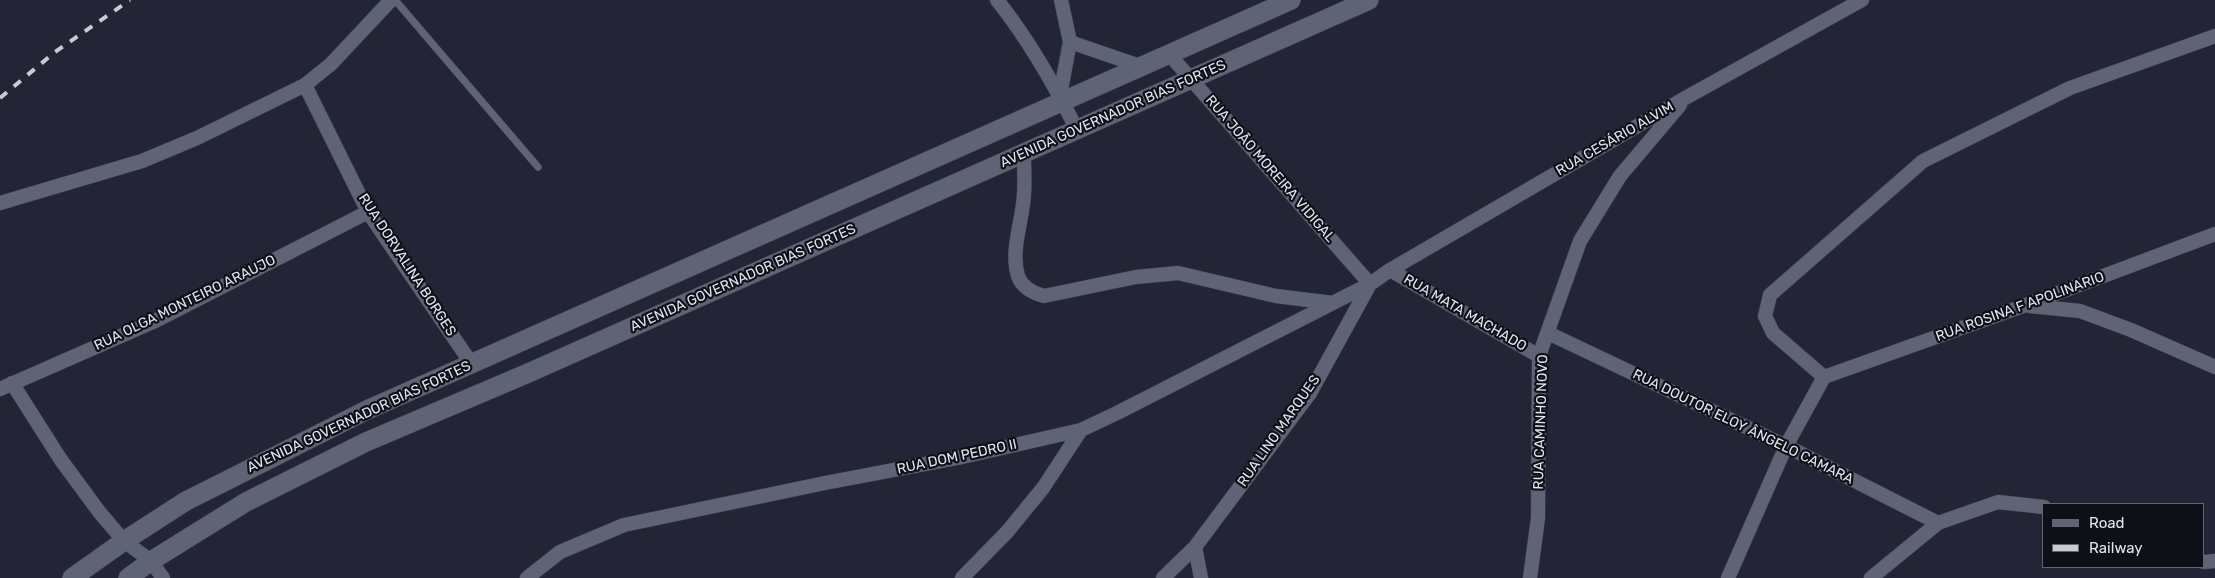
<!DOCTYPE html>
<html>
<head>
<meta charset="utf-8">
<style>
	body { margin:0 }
	#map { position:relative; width:2215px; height:578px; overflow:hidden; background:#232536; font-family:Rubik,sans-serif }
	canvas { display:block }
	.legend { position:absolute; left:2042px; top:503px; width:162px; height:65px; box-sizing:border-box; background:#0e0f17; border:1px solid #63646d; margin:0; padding:6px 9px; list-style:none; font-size:15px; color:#e2e4ef }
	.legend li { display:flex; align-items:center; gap:10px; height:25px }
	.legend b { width:25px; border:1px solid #63646d }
</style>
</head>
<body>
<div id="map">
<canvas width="2215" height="578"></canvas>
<ul class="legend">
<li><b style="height:6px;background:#5f6376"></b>Road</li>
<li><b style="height:6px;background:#c8cad6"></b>Railway</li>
</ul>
</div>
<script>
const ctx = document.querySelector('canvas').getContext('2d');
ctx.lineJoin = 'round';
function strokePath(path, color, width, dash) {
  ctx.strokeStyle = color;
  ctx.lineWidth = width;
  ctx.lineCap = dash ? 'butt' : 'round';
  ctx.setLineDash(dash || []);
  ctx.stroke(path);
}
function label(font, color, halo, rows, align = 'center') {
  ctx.font = font + ' Rubik,sans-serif';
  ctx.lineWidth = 4.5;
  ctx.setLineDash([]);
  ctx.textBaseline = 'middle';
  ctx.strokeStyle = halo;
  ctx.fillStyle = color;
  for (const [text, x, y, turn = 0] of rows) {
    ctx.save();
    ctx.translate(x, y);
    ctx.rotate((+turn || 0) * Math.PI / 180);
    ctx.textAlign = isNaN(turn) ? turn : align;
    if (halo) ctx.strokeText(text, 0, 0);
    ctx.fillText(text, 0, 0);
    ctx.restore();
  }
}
const lane = new Path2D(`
	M 395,0 L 538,167`);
const street = new Path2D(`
	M 997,0 C 1029,40 1054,84 1077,130
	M 1070,42 L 1140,66
	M 1169,54 L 1370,284
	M 305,85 L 368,212 L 471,363
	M 1060,95 L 1070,42 L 1061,0
	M 1024,155 C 1024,168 1025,181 1024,194 C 1023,220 1010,250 1018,276 C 1022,287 1033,293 1044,296 L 1136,277 L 1178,273 L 1276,296 L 1333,303
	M 0,203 L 142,161 L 197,138 L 305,85 L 331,64 L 391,0
	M 1390,270 L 1539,356
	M 2030,306 L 2080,311 L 2131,330 L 2215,367
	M 1548,333 L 1786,446 L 1938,523
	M 1824,377 L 1773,333 L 1765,316 L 1770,295 L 1923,161 L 2070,88 L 2215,36
	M 1824,377 L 2026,305 L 2215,234
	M 12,383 L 61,460 L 100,513 L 124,541 L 151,561 L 163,578
	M 0,389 L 155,321 L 368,212
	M 1195,547 L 1201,578
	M 2204,562 L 2215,561
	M 527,578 L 560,552 L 624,525 L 825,483 L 962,457 L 1081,430 L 1117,413 L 1370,284 L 1390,270 L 1687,97 L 1862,0
	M 962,578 L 1007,532 L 1043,488 L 1081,430
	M 1163,578 L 1195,547 L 1310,393 L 1370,284
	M 1530,578 L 1538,518 L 1539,356 L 1580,241 L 1620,176 L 1680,105
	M 1728,578 L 1786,446 L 1824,377
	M 1871,578 L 1938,523 L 1998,502 L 2044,507`);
const secondary = new Path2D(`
	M 72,578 L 124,541 L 186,501 L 367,410 L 1291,0
	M 128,578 L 151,561 L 246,502 L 366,442 L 526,374 L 1369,0`);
strokePath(lane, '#3f414f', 8);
strokePath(street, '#3f414f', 15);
strokePath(secondary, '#3f414f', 20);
strokePath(lane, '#5f6376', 7);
strokePath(street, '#5f6376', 14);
strokePath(secondary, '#5f6376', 19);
strokePath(new Path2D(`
	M 0,98 L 55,52 L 130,0`), '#c8cad6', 4, [9, 9]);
label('14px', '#e2e4ef', '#0e0f17', [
	["AVENIDA GOVERNADOR BIAS FORTES",1113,114,-24],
	["RUA CESÁRIO ALVIM",1615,139,-30],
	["RUA JOÃO MOREIRA VIDIGAL",1270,169,49],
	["RUA DORVALINA BORGES",407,265,57],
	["AVENIDA GOVERNADOR BIAS FORTES",743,278,-24],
	["RUA OLGA MONTEIRO ARAUJO",185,303,-26],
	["RUA ROSINA F APOLINARIO",2020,307,-20],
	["RUA MATA MACHADO",1465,313,30],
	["AVENIDA GOVERNADOR BIAS FORTES",359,417,-25],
	["RUA CAMINHO NOVO",1541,422,-88],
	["RUA DOUTOR ELOY ÂNGELO CAMARA",1743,427,26],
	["RUA LINO MARQUES",1279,431,-55],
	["RUA DOM PEDRO II",957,457,-12]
]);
</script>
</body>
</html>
